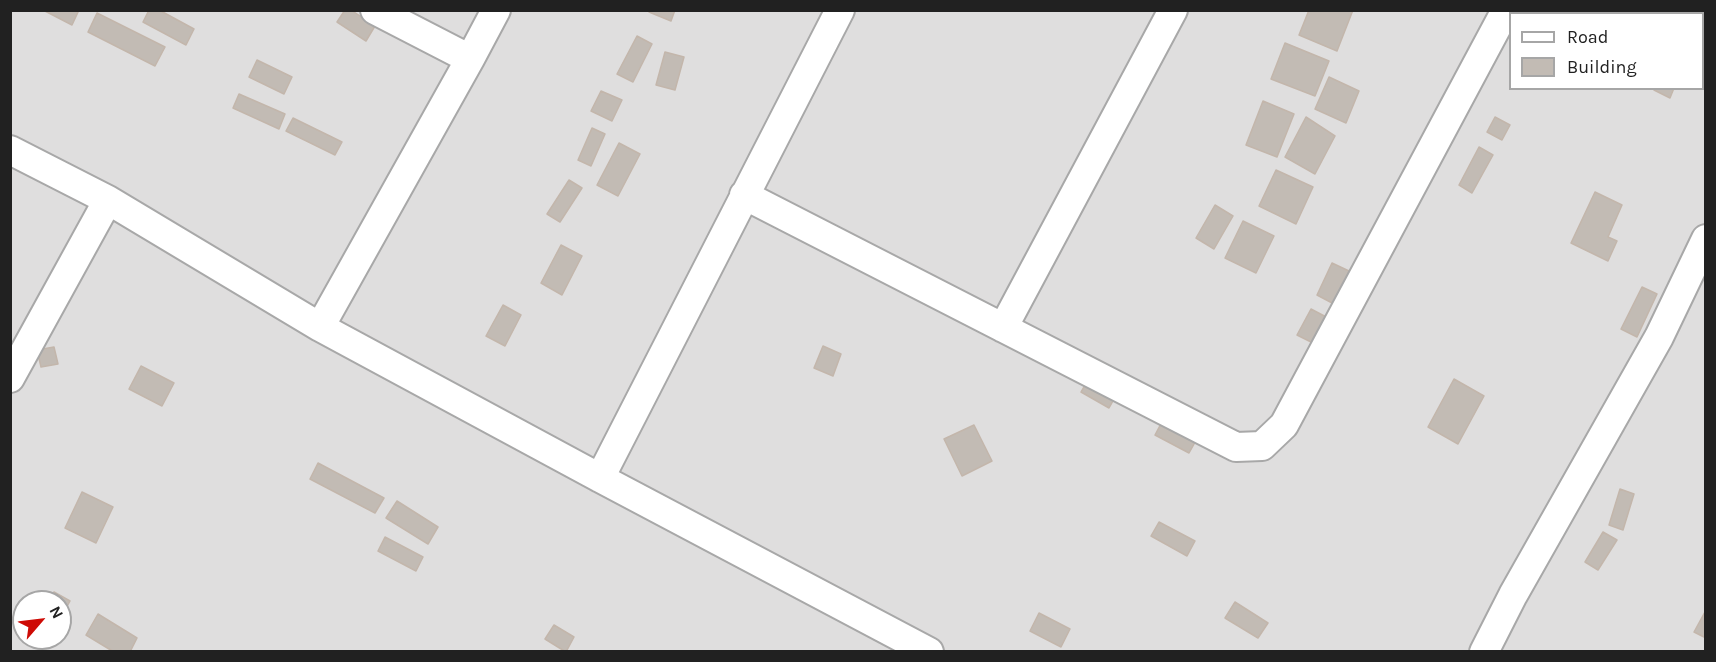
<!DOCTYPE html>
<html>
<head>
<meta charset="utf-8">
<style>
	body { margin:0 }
	#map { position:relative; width:1716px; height:662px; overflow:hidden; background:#f1efe8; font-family:Karla,sans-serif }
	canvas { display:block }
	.frame { position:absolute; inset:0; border:12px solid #212121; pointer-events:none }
	.legend { position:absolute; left:1509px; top:12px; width:195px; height:78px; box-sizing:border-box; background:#fff; border:2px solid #a6a6a6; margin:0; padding:8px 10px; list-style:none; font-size:18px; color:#212121 }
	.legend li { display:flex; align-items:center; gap:12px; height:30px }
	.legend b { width:30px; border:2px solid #a6a6a6 }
	.north { position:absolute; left:12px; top:590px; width:60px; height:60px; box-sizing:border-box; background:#fff; border:2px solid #a6a6a6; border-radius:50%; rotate:62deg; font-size:16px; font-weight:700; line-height:24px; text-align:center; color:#212121 }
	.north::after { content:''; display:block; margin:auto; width:21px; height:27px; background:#ce0b05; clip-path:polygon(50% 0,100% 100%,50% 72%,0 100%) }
</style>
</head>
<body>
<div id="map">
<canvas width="1716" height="662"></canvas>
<div class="frame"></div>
<ul class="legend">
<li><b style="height:8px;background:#fff"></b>Road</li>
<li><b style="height:16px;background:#c2bbb4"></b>Building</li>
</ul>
<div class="north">N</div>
</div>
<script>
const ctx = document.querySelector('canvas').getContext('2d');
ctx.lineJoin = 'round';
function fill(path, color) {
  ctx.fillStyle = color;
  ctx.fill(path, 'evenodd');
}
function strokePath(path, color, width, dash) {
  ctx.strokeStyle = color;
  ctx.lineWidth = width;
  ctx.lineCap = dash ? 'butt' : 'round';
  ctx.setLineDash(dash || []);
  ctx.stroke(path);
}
fill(new Path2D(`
	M 11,11 L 1705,11 L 1705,651 L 11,651 ZM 1510,14 L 1702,14 L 1702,88 L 1510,88 ZM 24,602 L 60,602 L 60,638 L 24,638 Z`), '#dfdede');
const building = new Path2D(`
	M 43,10 L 79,10 L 72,25 Z
	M 149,10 L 159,10 L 194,29 L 186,45 L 143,22 Z
	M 345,10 L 351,10 L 375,26 L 366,41 L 337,22 Z
	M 650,10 L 675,10 L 671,21 L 649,12 Z
	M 1309,10 L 1353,10 L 1337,51 L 1299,35 Z
	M 97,13 L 165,47 L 155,66 L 88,32 Z
	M 637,36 L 652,44 L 633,82 L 617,74 Z
	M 1285,43 L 1329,61 L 1315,96 L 1271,79 Z
	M 665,52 L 684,57 L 675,90 L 656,85 Z
	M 257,60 L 292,77 L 284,94 L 249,77 Z
	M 1329,77 L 1359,91 L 1346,123 L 1315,109 Z
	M 1654,88 L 1674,88 L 1670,98 L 1654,90 Z
	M 601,91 L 622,100 L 612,121 L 591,111 Z
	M 239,94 L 285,114 L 279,129 L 233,108 Z
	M 1263,101 L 1294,114 L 1277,157 L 1246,145 Z
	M 1306,117 L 1335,136 L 1315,174 L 1285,157 Z
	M 1495,117 L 1510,125 L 1502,140 L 1487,132 Z
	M 293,118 L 342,142 L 335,155 L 286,131 Z
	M 592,128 L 605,134 L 591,166 L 578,160 Z
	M 619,143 L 640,154 L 618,196 L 597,185 Z
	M 1479,147 L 1493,155 L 1472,193 L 1459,185 Z
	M 1276,170 L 1313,187 L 1296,224 L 1259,206 Z
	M 569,180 L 582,188 L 560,222 L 547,214 Z
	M 1595,192 L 1622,205 L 1608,237 L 1617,241 L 1608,261 L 1571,243 Z
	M 1215,205 L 1233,216 L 1214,249 L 1196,238 Z
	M 1243,221 L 1274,236 L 1256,273 L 1225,258 Z
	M 561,245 L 582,256 L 562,295 L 541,283 Z
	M 1332,263 L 1349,271 L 1334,304 L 1317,295 Z
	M 1642,287 L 1657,294 L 1637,337 L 1621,329 Z
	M 503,305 L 521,315 L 505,346 L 486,336 Z
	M 1311,309 L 1330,319 L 1317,345 L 1297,335 Z
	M 823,346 L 841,354 L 833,376 L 814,368 Z
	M 54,347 L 58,364 L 41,367 L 37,350 Z
	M 141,366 L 174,383 L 162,406 L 129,389 Z
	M 1090,376 L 1118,392 L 1109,408 L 1081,392 Z
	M 1454,379 L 1484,396 L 1458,444 L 1428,427 Z
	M 1164,418 L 1198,437 L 1189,453 L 1155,435 Z
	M 974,425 L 992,461 L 962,476 L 944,439 Z
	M 318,463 L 384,498 L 375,513 L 310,479 Z
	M 1620,489 L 1634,494 L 1623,530 L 1609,525 Z
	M 82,492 L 113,507 L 96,543 L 65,528 Z
	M 397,501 L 438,527 L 428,544 L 386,518 Z
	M 1159,522 L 1195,541 L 1187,556 L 1151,536 Z
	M 1603,532 L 1617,540 L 1598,570 L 1585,562 Z
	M 385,537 L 423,557 L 416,571 L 378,551 Z
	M 54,592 L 70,601 L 60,619 L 60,602 L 48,602 Z
	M 1235,602 L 1268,623 L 1258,638 L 1225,618 Z
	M 1706,610 L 1706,638 L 1694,632 Z
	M 1039,613 L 1070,629 L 1061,647 L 1030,631 Z
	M 98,614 L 137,638 L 130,652 L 114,652 L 86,635 Z
	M 554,625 L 574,637 L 566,652 L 545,639 Z
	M 31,638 L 48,638 L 44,646 Z`);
fill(building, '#c2bbb4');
strokePath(building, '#c3b6ab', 1.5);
const minor = new Path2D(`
	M 375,10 L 470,59 L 496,10
	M 10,150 L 108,200 L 320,327 L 600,478 L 929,652
	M 744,195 L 1236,447 L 1262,446 L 1284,425 L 1506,10
	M 320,327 L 470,59
	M 1003,328 L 1173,10
	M 10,378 L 108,200
	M 600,478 L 840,10
	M 1484,652 L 1513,595 L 1659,337 L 1706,239`);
strokePath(minor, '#a8a8a8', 32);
strokePath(minor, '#fff', 28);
</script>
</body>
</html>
